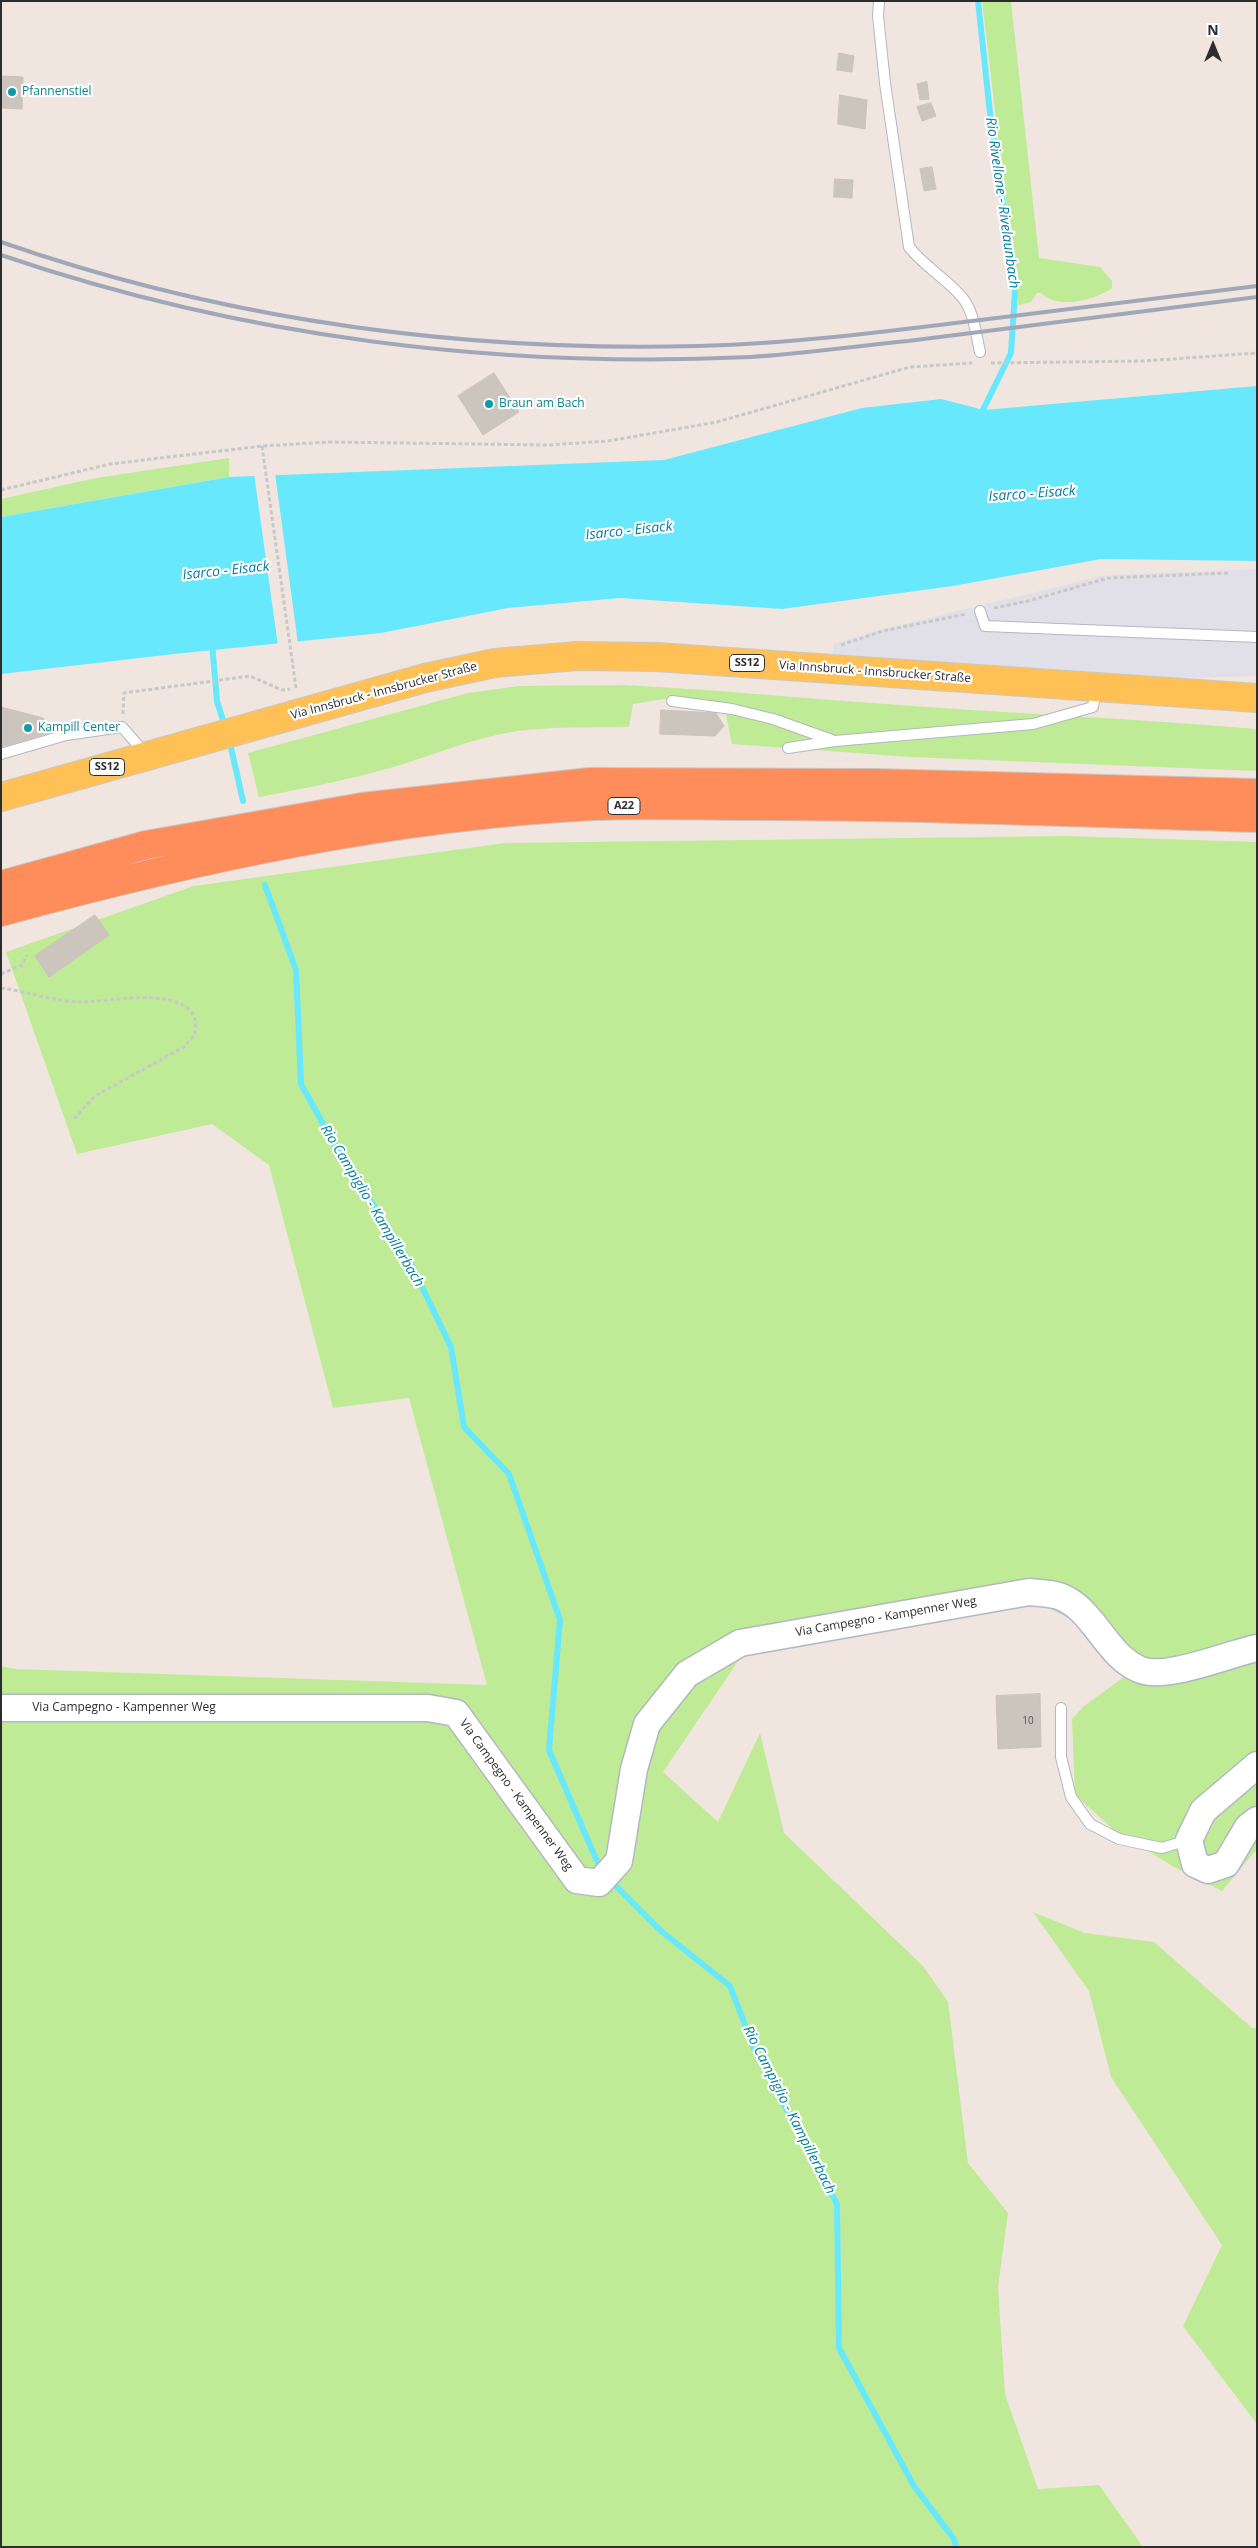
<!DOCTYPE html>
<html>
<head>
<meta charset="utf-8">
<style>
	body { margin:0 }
	#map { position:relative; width:1258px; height:2548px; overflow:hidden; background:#f0e6df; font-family:"Open Sans",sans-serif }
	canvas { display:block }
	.frame { position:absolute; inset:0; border:2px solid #2d2d2d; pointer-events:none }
	.north { position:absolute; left:1188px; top:20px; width:50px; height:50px; -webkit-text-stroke:4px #fff; paint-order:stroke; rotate:0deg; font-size:14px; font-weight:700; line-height:20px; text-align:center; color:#2d2d2d }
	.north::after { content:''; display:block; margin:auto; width:18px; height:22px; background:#2d2d2d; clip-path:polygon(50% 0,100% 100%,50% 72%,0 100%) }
</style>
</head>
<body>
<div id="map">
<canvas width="1258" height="2548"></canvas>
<div class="frame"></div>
<div class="north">N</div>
</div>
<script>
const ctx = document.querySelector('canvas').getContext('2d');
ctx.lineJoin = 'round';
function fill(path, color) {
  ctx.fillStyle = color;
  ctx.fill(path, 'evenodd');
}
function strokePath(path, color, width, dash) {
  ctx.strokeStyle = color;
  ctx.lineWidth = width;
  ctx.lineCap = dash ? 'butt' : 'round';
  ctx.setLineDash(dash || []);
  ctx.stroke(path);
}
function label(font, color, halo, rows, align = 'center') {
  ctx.font = font + ' "Open Sans",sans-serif';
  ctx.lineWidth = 4.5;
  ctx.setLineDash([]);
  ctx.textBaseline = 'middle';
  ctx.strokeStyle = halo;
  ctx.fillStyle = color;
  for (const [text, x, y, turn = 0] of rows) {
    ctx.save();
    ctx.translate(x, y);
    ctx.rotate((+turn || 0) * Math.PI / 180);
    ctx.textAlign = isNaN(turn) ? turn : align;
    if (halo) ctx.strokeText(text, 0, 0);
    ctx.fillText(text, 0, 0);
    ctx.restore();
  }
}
fill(new Path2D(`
	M 1257,569 L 1257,676 L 1181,678 L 832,654 L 834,644 L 875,631 L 1106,575 Z`), '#e1e0e8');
fill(new Path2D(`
	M 982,1 L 1011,1 L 1039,258 L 1100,267 L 1112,281 L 1112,288 C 1096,300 1057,310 1041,293 L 1037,293 L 1031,302 L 1018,305 Z
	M 229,458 L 229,477 L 1,517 L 1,499 L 96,478 Z
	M 623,685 C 706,689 788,697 872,703 C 1000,713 1128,718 1257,729 L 1257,771 L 910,757 L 732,744 L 723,702 L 664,699 L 633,704 L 629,727 C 592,728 554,726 518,731 C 474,737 432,756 390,768 C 347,780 303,789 259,797 L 248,753 L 468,693 L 519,686 Z
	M 1066,836 L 1257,842 L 1257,1849 L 1222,1891 L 1174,1867 L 1115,1831 L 1075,1795 L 1072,1719 L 1084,1706 L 1128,1674 L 1090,1642 L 1073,1620 L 1038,1603 L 745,1651 L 663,1772 L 718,1822 L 760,1733 L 784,1833 L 923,1966 L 948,2002 L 968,2163 L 1008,2213 L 998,2287 L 1005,2394 L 1038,2489 L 1099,2485 L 1143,2547 L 1,2547 L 1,1666 L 16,1669 L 487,1685 L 409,1398 L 333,1408 L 269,1165 L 212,1124 L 77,1154 L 6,952 L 194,886 L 505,843 Z
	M 1033,1912 L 1085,1933 L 1154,1942 L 1252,2028 L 1257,2028 L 1257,2424 L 1183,2326 L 1222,2245 L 1111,2077 L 1089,1991 Z`), '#bfeb96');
fill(new Path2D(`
	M 1257,386 L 1257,561 L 1101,559 L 953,586 L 782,609 L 620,598 L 508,608 L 381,633 L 174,654 L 1,674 L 1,517 L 229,477 L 664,460 L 862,408 L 941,399 L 984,410 Z`), '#68e8fc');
fill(new Path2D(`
	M 254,473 L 275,473 L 298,644 L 278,646 Z`), '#f0e6df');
strokePath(new Path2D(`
	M 978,1 L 990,113 L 1015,291 L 1011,353 L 979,418
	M 212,643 L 217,701 L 225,727
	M 229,739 L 243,801
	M 265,885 L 296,970 L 301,1084 L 332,1140 L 411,1264 L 451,1347 L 464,1427 L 509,1474 L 560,1620 L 549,1750 L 596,1859 L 603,1870
	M 610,1880 L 661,1931 L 730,1986 L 754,2048 L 837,2204 L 839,2348 L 914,2486 L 954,2539 L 956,2547`), '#68e8fc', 6);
const building = new Path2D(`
	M 839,53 L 854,56 L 852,72 L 837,70 Z
	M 1,76 L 23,77 L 22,109 L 1,108 Z
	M 927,82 L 929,99 L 920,100 L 917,84 Z
	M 840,95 L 867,100 L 865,129 L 838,124 Z
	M 931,103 L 936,116 L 922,121 L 917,107 Z
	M 932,167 L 936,189 L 924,191 L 920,169 Z
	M 835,179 L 853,180 L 852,198 L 834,197 Z
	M 494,373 L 519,412 L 483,435 L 458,396 Z
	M 1,707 L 43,718 L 56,731 L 1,747 Z
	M 661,710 L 716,713 L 724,726 L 715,736 L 660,734 Z
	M 95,915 L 109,935 L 49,977 L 35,956 Z
	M 1040,1694 L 1041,1747 L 998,1749 L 996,1696 Z`);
fill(building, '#cbc5bd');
strokePath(building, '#ccc2b8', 1);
const lane = new Path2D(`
	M 879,1 L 878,16 L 885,83 L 909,247 C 924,266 945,278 961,296 C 974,310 976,335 980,352
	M 980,611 L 985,626 L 1257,637
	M 672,701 L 732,709 L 773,719 L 832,740
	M 788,748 L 835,741 L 1033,724 L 1093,707 L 1096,689
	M 1,754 L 66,735 L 122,727 L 145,753
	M 1061,1708 L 1061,1757 L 1071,1797 L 1090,1824 L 1119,1839 L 1162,1848 L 1188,1840`);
const secondary = new Path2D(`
	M 1,1708 L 428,1708 L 456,1713 L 577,1880 L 599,1883 L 619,1861 L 634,1769 L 647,1724 L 687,1674 L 740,1643 L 1029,1592 C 1038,1593 1050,1593 1059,1596 C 1095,1609 1105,1656 1141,1670 C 1167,1680 1228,1654 1257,1648
	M 1257,1765 L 1203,1811 L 1189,1840 L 1195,1864 L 1208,1870 L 1226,1864 L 1248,1827 L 1257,1820`);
const primary = new Path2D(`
	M 1,797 L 425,678 L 495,663 L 577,656 L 656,657 L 1257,698`);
const highway = new Path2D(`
	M 1,885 L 146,845 L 362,807 L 590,782 L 876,783 L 1257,793
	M 1,912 C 195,859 394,816 595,806 C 648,804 701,806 754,806 C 922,806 1089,813 1257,818`);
strokePath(lane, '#b3b7c2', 12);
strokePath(secondary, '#b3b7c2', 29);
strokePath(primary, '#c8c8c8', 30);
strokePath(highway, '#c8c8c8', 30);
strokePath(new Path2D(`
	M 991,363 L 1144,361 L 1257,353
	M 262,446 L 296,688
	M 1,490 L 110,464 L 262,446 L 329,442 L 548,445 L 608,441 L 717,422 L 910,367 L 972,363
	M 994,608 L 1028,601 L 1108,578 L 1229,573
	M 841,645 L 883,631 L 966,614
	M 123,714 L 124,693 L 250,676 L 282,690 L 290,689
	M 1,974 L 22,965 L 27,955
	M 1,988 C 25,991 55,1001 77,1002 C 105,1003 183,984 195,1019 C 196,1023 195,1029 195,1034 L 184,1047 L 95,1096 L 73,1120`), '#c8c8c8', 3, [4, 2.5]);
strokePath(lane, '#fff', 10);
strokePath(secondary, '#fff', 26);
strokePath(primary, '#ffc155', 28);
strokePath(highway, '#ff8c5b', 28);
strokePath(new Path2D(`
	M 1,242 C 225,320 462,352 698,346 C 790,344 881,332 972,321 C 1067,309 1162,298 1257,286
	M 1,255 C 242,337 496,369 750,357 C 803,354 856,346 908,341 C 1025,327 1141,312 1257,297`), '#a0a7b9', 4);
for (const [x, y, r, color] of [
	[12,92,5,"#0f9aa8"],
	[489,404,5,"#0f9aa8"],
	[28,728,5,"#0f9aa8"]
]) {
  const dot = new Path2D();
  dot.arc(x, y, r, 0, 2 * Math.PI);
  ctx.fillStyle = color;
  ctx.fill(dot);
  strokePath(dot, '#fff', 2);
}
label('10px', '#545351', null, [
	["10",1028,1721]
]);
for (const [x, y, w] of [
	[747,663,35],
	[107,767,35],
	[624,806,32]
]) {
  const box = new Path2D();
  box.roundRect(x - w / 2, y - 8.5, w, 17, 4);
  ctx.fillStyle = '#fff';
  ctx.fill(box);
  strokePath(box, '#2d2d2d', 1);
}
label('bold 11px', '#2d2d2d', null, [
	["SS12",747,663],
	["SS12",107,767],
	["A22",624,806]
]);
label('12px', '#0d838f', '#fff', [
	["Pfannenstiel",22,92],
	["Braun am Bach",499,404],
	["Kampill Center",38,728]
], 'left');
label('12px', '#2d2d2d', '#fff', [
	["Via Innsbruck - Innsbrucker Straße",875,672,4],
	["Via Innsbruck - Innsbrucker Straße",384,691,-15],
	["Via Campegno - Kampenner Weg",886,1617,-10],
	["Via Campegno - Kampenner Weg",124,1708],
	["Via Campegno - Kampenner Weg",516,1795,54]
]);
label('italic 14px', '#027e9f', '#fff', [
	["Rio Rivellone - Rivelaunbach",1002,203,82],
	["Isarco - Eisack",1032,494,-4],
	["Isarco - Eisack",629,531,-6],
	["Isarco - Eisack",226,571,-6],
	["Rio Campiglio - Kampillerbach",372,1206,59],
	["Rio Campiglio - Kampillerbach",789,2110,63]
]);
</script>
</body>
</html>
